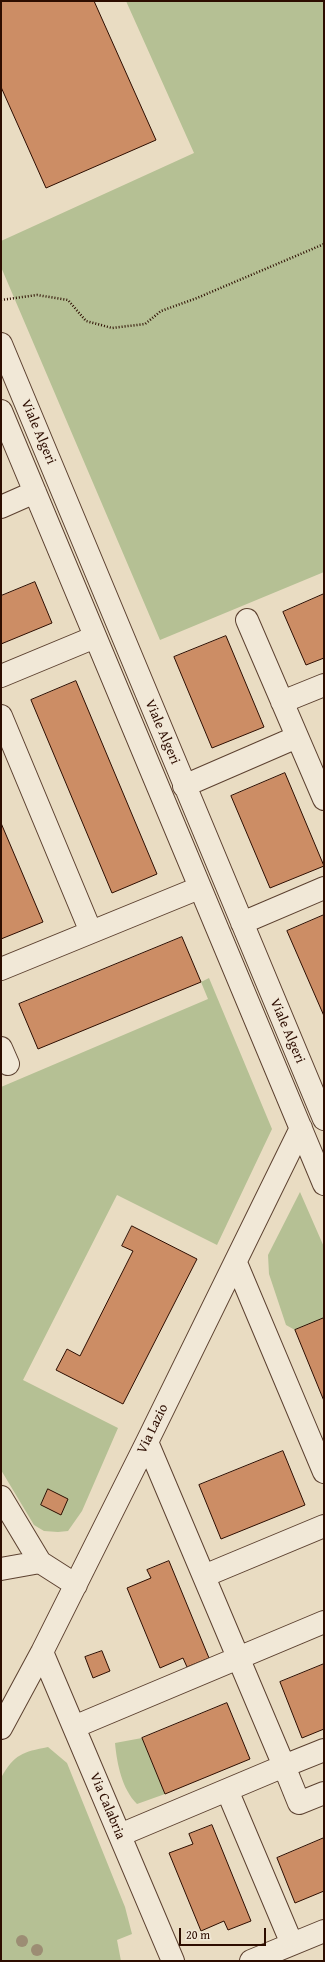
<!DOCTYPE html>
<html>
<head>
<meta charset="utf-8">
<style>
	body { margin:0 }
	#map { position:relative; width:325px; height:1962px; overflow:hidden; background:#e9dcc2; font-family:"Gentium Book Plus",serif }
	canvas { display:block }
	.frame { position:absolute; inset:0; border:2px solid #2d0d00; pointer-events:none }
	.scale { position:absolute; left:179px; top:1928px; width:87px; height:18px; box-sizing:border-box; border:2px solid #2d0d00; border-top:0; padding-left:5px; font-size:12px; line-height:14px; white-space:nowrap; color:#2d0d00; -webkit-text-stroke:3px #f1e8d7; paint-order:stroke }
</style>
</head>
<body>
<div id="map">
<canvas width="325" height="1962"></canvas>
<div class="frame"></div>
<div class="scale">20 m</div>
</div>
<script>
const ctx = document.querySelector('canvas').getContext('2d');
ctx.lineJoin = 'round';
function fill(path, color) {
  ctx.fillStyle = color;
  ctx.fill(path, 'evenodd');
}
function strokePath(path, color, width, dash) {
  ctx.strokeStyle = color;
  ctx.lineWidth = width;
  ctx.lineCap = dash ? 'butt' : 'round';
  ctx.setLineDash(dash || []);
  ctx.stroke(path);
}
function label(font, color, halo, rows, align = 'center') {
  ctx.font = font + ' "Gentium Book Plus",serif';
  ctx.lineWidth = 3;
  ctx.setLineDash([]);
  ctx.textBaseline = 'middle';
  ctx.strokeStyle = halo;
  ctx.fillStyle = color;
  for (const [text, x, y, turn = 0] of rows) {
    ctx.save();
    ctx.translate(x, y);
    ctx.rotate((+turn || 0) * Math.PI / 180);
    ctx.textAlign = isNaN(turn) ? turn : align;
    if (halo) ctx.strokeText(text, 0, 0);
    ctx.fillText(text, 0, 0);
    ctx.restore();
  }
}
fill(new Path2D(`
	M 126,1 L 324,1 L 324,572 L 160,640 L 1,267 L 1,241 L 194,153 Z
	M 209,978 L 272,1129 L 217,1245 L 117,1195 L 23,1380 L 118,1428 L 82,1511 L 68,1531 L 58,1532 L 44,1531 L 34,1525 L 1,1470 L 1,1087 L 208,999 L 201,982 Z
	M 300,1192 L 324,1247 L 324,1318 L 295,1330 L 286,1325 L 269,1274 L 268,1255 Z
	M 142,1738 L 165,1794 L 137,1804 C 122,1789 117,1764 115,1743 Z
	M 48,1747 L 67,1763 L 125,1907 L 132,1934 L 117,1940 L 121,1961 L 1,1961 L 1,1778 C 14,1754 23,1752 48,1747 Z`), '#b5c094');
const building = new Path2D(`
	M 1,1 L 94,1 L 156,140 L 46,188 L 1,87 Z
	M 35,582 L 52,623 L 1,644 L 1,596 Z
	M 324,594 L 324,658 L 306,665 L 283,612 Z
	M 226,636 L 264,727 L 212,748 L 174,657 Z
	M 76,681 L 157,874 L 112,893 L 31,700 Z
	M 285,773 L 324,866 L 270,888 L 231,796 Z
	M 1,823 L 43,922 L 1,939 Z
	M 324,915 L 324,1016 L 287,931 Z
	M 182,937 L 201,982 L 38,1049 L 19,1004 Z
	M 132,1226 L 197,1259 L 123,1404 L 56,1370 L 67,1349 L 80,1356 L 133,1251 L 122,1246 Z
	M 324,1318 L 324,1401 L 295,1330 Z
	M 283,1451 L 305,1505 L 221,1539 L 199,1485 Z
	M 48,1489 L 68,1499 L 61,1515 L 41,1505 Z
	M 169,1561 L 209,1658 L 187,1667 L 183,1658 L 160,1668 L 127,1588 L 151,1578 L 147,1570 Z
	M 102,1651 L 110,1671 L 93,1678 L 85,1657 Z
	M 324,1664 L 324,1729 L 302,1738 L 280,1682 Z
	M 227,1703 L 250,1759 L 165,1794 L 142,1738 Z
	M 212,1825 L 251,1921 L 228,1930 L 224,1921 L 201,1931 L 169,1853 L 193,1844 L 189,1834 Z
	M 324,1838 L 324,1891 L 295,1903 L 277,1858 Z`);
fill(building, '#cc8d65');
strokePath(building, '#2d0d00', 1);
const minor = new Path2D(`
	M 1,344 L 324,1119
	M 1,411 L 324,1184
	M 1,507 L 35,492
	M 247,620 L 324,799
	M 1,676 L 95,637
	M 282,702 L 324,685
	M 1,716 L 91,932
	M 184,786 L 297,737
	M 242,923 L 324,888
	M 1,969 L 199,888
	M 1,1048 L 8,1064
	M 236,1263 L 324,1472
	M 147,1442 L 284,1766 L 324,1750
	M 1,1497 L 40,1562 L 76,1585
	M 1,1569 L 40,1562
	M 204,1576 L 324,1526
	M 42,1652 L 173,1961
	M 74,1727 L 324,1622
	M 1,1728 L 42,1652 L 147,1442 L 301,1128
	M 227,1790 L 292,1944
	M 120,1835 L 284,1766 L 299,1803 L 324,1793
	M 251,1961 L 324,1931`);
strokePath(minor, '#5c4130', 24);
strokePath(new Path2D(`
	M 1,300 L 37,295 L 68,300 L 86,321 L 112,328 L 145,324 L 161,311 L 197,298 L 324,244`), '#2d0d00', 2.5, [1, 2]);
strokePath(minor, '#f1e8d7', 22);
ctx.fillStyle = '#9c8d74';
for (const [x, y] of [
	[22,1941],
	[37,1950]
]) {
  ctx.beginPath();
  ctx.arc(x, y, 6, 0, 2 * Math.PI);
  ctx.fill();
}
label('14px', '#2d0d00', '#f1e8d7', [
	["Viale Algeri",38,432,67],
	["Viale Algeri",162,732,67],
	["Viale Algeri",287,1031,67],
	["Via Lazio",153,1429,-64],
	["Via Calabria",107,1806,67]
]);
</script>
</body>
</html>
